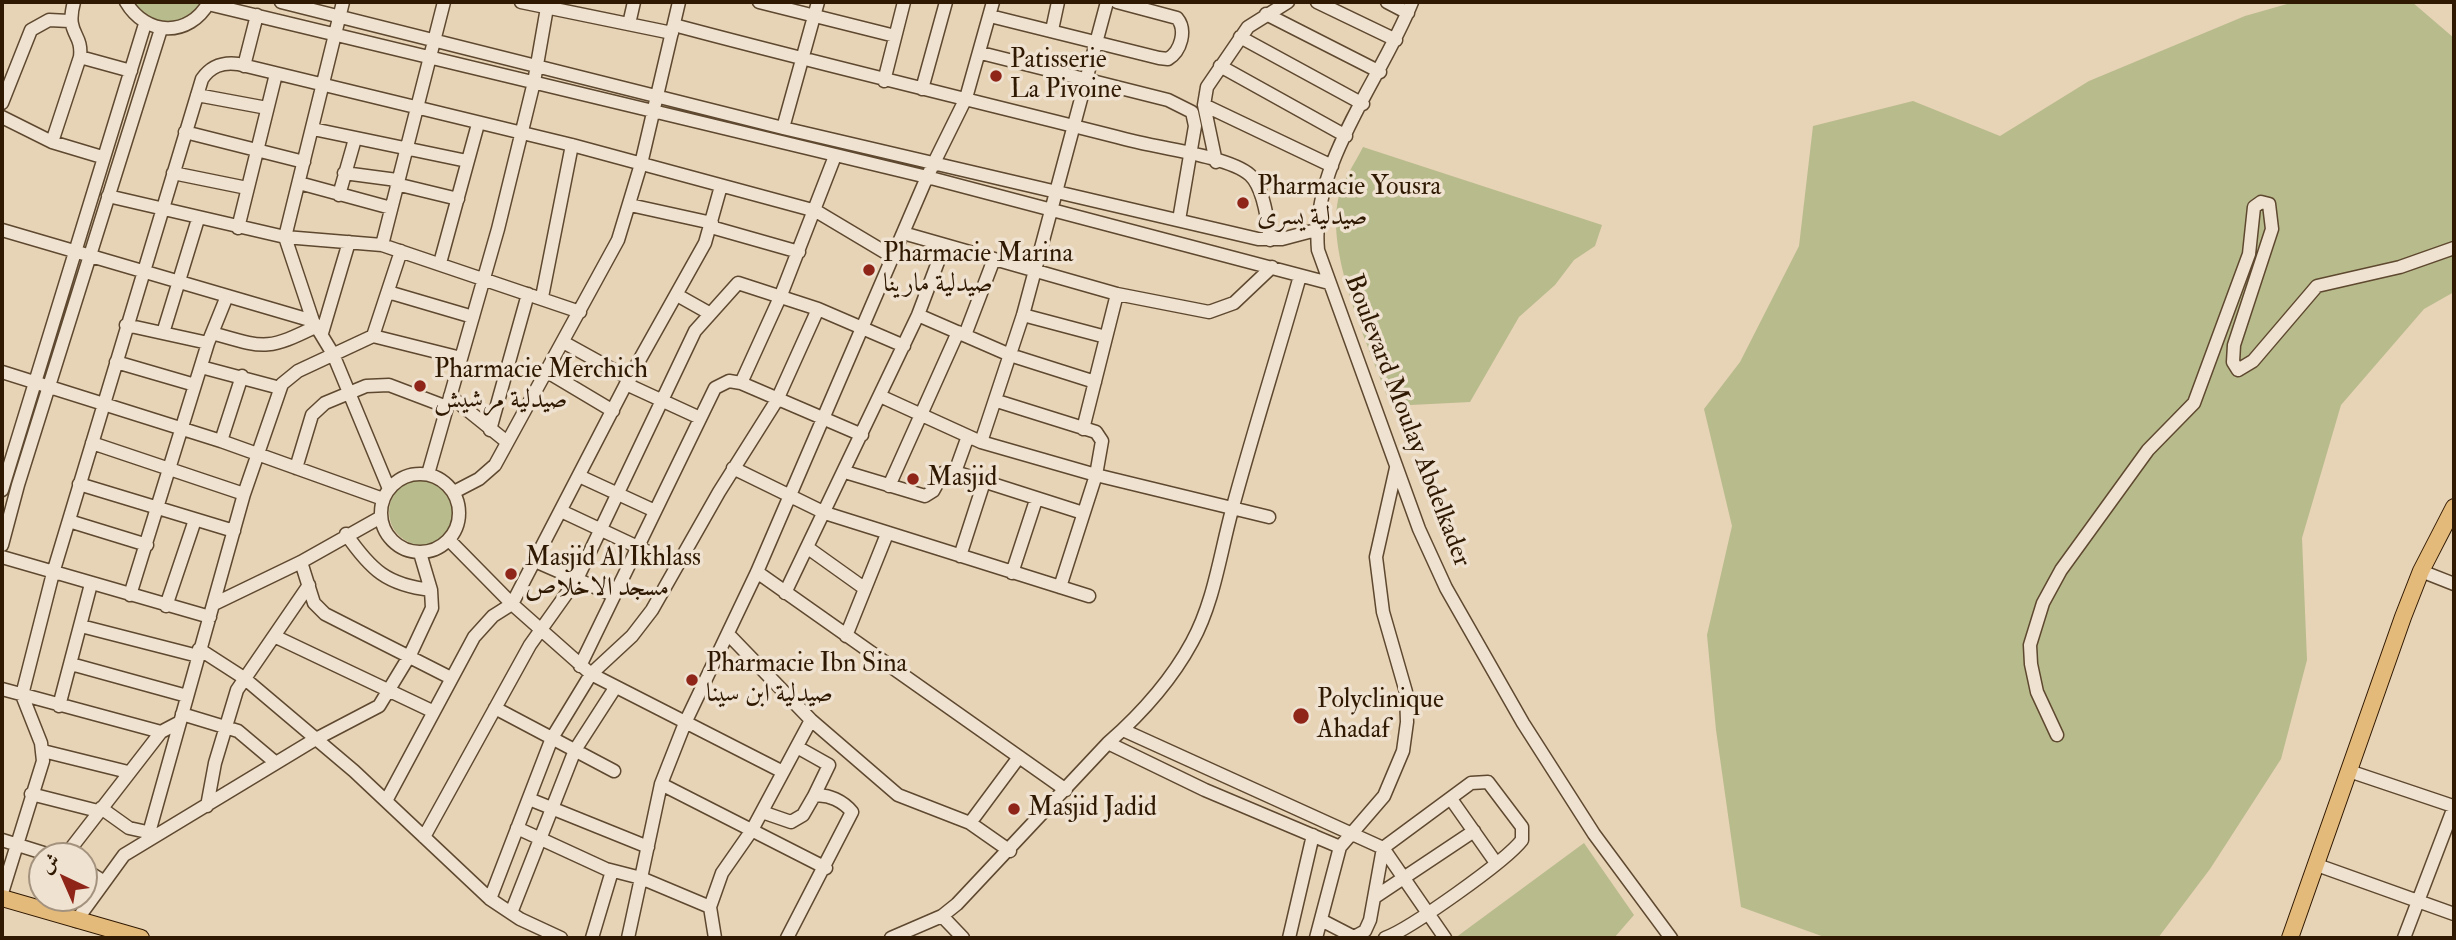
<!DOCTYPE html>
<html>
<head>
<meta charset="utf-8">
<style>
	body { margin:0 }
	#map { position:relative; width:2456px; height:940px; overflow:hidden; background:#e7d3b6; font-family:"IM FELL Double Pica",Amiri,serif }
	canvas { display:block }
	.frame { position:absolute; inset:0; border:4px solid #301902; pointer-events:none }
	.north { position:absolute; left:28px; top:842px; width:70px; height:70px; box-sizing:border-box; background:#efe2d0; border:2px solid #a3927e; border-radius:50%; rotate:316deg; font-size:19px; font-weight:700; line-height:28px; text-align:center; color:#301902 }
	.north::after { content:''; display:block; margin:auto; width:24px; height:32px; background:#8f2418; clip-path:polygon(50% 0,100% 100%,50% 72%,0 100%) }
</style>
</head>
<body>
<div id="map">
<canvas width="2456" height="940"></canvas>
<div class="frame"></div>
<div class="north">ش</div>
</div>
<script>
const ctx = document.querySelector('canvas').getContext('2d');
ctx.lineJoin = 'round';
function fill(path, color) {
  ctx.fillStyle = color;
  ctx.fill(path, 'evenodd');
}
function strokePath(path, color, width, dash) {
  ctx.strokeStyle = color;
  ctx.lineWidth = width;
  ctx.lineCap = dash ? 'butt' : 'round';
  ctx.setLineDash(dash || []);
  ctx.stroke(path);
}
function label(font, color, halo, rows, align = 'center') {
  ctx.font = font + ' "IM FELL Double Pica",Amiri,serif';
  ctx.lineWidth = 7;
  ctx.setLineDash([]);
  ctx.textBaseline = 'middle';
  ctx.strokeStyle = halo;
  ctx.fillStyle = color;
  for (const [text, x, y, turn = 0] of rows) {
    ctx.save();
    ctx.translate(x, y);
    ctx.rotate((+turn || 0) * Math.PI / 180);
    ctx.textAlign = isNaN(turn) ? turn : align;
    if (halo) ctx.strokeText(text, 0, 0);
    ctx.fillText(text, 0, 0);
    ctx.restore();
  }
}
fill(new Path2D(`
	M 132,2 L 203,2 C 190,25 173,24 150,21 Z
	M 2294,2 L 2412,2 L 2454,38 L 2454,292 L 2424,309 L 2341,405 L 2302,538 L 2307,660 L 2281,759 L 2210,869 L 2158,938 L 1827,938 L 1741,907 L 1716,730 L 1707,635 L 1732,526 L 1704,409 L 1740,362 L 1799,246 L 1813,126 L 1913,101 L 2000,136 L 2089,81 L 2245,16 Z
	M 1363,147 L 1602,225 L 1595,246 L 1574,260 L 1555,285 L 1519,317 L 1470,402 L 1391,406 C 1371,351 1326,258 1338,200 C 1341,183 1355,163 1363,147 Z
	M389 512a33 33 0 1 1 66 0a33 33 0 1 1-66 0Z
	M 1584,843 L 1634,915 L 1614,938 L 1455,938 Z`), '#b8bb8c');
const minor = new Path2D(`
	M 126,2 C 146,36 189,38 209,2
	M 281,2 L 783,128 L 1258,239 L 1282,239 L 1316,230
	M 343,2 L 285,237 L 313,321 L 333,354 L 389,489
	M 521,2 L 672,33
	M 759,2 L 895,36
	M 1317,2 L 1396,40
	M 1387,2 L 1408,13
	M 1412,2 C 1381,80 1310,164 1318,250 L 1419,529 L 1446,588 L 1523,723 L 1594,834 L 1671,938
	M 208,4 L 927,177 L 1329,283
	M 1266,14 L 1380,72
	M 990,16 L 1159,58 L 1168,59 C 1181,51 1187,30 1177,18 L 1117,2
	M 629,24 L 634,2
	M 674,25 C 827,66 980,102 1133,141 C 1160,148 1230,157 1250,175 C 1264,188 1268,222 1270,240
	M 1052,30 L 1058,2
	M 1240,37 L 1363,104
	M 981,53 L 1168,100 L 1192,112 L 1195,126 L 1179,220
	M 80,57 L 131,71
	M 244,66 L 257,15
	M 1220,66 L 1346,136
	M 884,81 L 904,2
	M 922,89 L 946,2
	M 197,95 L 267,108
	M 2,103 L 31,30 L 49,20 L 69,21
	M 1204,105 L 1332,166
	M 2,117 L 52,142 L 102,157
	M 783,128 L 818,2
	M 313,129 L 467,161
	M 185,132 L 304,162
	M 52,142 L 80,57 C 83,32 65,35 74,2
	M 1216,162 L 1204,105 L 1207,87 L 1248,27 L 1288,2
	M 173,173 L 247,188
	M 344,173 L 397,180
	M 299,183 L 391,208
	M 396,184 L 458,199
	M 339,195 L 355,139
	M 108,196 L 285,237 L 382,245 L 580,312
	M 630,205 L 712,223
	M 711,227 L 799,252
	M 238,228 L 276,74
	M 2,230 L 313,321
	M 903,233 L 1117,294 L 1209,312 L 1234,303 L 1272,267
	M 382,245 L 444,2
	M 440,263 L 478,124
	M 388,292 L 473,317
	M 677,295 L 709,313
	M 542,297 L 572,145
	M 918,315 L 1010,355 L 1095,382
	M 1023,315 L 1106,337
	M 126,325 L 208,343
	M 163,333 L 198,219
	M 212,333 C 265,348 266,351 317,326
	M 322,333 L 349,242
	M 965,335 L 994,259
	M 373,336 L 401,251
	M 563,342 L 630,379
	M 116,362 L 195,385
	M 201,367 L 280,388
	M 546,371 L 613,411
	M 2,372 L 221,441 L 383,499
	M 741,383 L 781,295 L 835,156
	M 626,384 L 700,418
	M 450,396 L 507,442
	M 880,396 L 981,442 L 1096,475 L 1269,517
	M 997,401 L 1096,432 L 1102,441 L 1096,475 L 1060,587
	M 1083,429 L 1117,294
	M 490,430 L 528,294
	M 221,441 L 242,376
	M 981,442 L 1023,315 L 1107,2
	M 92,443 L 244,494
	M 296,468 L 312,415 L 325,403 L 366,386 L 389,385 L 447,407
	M 733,468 L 825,513 L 1089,596
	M 845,472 L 925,496 L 933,491 L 943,473 L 955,472 L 1083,513
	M 955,472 L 968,436
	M381 513a39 39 0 1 1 78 0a39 39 0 1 1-78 0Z
	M 428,474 L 498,229 L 534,82 L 548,2
	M 579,476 L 655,511
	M 79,484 L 234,531
	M 889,486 L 958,332
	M 2,490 L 145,24
	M 454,492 L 479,479 L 495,465 L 618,240 L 641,164 L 679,2
	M 561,511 L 676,565
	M 69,521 L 147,545
	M 346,534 C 371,570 387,585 431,590
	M 449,540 L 512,604 L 591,674 L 783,772
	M 2,545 L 18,485 L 161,29
	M 808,548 L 864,588
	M 960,556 L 984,482
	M 2,557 L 210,617
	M 535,561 L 613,595
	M 301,562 L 314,603 L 325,614 L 451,678
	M 2421,571 L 2454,584
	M 757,572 L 1066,790
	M 1012,573 L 1036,500
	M 785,593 L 918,315 L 944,246
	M 130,595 L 208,343 L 227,296
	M 214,604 L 301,562 L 381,517
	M 166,606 L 195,520
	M 81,626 L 198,656
	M 729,635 L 811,720 L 898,795 L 970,823 L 1010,851
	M 274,636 L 432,711
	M 846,636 L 887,534
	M 199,649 L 244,678 L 354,771 L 490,899 L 520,919 L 561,938
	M 71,664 L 187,696
	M 580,666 L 715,388 L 729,381 L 741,383 L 862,435
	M 2,689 L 161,732 L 180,722
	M 59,706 L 91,584
	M 495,708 L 614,771
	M 182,714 L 238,731 L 276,763
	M 1123,730 L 1383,848 L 1471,783 L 1488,782 L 1522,827 L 1522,840 C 1506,861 1410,929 1385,938
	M 2057,735 L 2037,692 L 2031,664 L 2030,645 L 2043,603 L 2061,570 L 2148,450 L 2194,403 L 2249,254 L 2254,207 L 2261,202 L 2269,204 L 2272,229 L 2234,345 L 2233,362 L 2238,370 L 2253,361 L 2317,286 L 2400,267 L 2454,248
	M 1108,743 L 1205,790 L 1340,847
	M 797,747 L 829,765 L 814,796
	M 43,751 L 128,772
	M 2349,771 L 2453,806
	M 661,784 L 826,868
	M 31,794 L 98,811
	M 529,799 L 648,847
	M 1451,799 L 1496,863
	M 386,801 L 474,637 L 493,616 L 512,604 L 626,384 L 705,243 L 721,186
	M 207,806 L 215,763 L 237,690 L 309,585
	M 101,808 L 129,828 L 147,832
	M 762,812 L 791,822 L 803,815 L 814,796 C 828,793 844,802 852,812 L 787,938
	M 970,823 L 1019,757
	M 517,828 L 606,869 L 641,878 L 628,938
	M 424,837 L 530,645 L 577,579 L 695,331 L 738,283 L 818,309 L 904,346
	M 2,840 L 53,856
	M 147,840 L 244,494 L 282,384 L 298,371 L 373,336 L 461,358
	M 1383,848 L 1445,938
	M 65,856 L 161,732
	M 2317,865 L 2454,914
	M 84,869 L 103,881
	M 2,893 L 43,761 L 41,743 L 22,695 L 53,573 L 202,79 C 211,66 222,62 238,64 L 572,145 L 816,211 L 893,257
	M 1375,897 L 1474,831
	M 490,899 L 552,738 L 591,674 L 632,636 L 652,610 L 719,492 L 777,400 L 818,309
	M 710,907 L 722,873 L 752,830 L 811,720
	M 511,913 L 575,750 L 615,688
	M 942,916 L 963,938
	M 1321,920 L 1352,936
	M 76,921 L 124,855 L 314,740 L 379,706 L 410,655 L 432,608 L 431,590 L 420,553
	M 592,938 L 612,871
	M 715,938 L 710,907 L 641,878 L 661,784 L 685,723 L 757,572 L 927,177 L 966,98 L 993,2
	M 891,938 L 942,916 L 957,904 L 1108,743 C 1141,714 1171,681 1192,642 C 1214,602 1220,554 1232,510 C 1253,432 1278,354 1300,276
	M 1289,938 L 1313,835
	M 1316,938 L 1340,847 L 1384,796 L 1403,751 L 1407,722 L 1406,692 L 1383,612 L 1376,557 L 1396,468
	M 1352,938 L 1365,931 L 1370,920 L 1383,848
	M 2404,938 L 2454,807`);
const major = new Path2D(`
	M 2,898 L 141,938
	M 2290,938 L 2403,617 L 2421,571 L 2454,507`);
strokePath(minor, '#5e482f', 15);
strokePath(major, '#301902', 18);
strokePath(minor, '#efe2d0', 12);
strokePath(major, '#e4ba7b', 16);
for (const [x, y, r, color] of [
	[996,76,7,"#8f2418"],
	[1243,203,7,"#8f2418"],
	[869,270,7,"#8f2418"],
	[420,386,7,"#8f2418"],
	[913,479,7,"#8f2418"],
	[511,574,7,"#8f2418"],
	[692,680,7,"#8f2418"],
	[1301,716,9,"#8f2418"],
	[1014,809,7,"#8f2418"]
]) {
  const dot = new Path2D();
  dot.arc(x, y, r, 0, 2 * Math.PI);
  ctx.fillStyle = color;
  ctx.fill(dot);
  strokePath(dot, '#efe2d0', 2.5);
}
label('26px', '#301902', '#efe2d0', [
	["Patisserie",1010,61],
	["La Pivoine",1010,91],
	["Pharmacie Yousra",1257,188],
	["صيدلية يسرى",1257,218],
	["Pharmacie Marina",883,255],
	["صيدلية مارينا",883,285],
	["Pharmacie Merchich",434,371],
	["صيدلية مرشيش",434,401],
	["Masjid",927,479],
	["Masjid Al Ikhlass",525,559],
	["مسجد الاخلاص",525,589],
	["Pharmacie Ibn Sina",706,665],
	["صيدلية ابن سينا",706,695],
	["Polyclinique",1317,701],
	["Ahadaf",1317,731],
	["Masjid Jadid",1028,809]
], 'left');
label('26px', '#301902', '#efe2d0', [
	["Boulevard Moulay Abdelkader",1406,421,69]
]);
</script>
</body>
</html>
